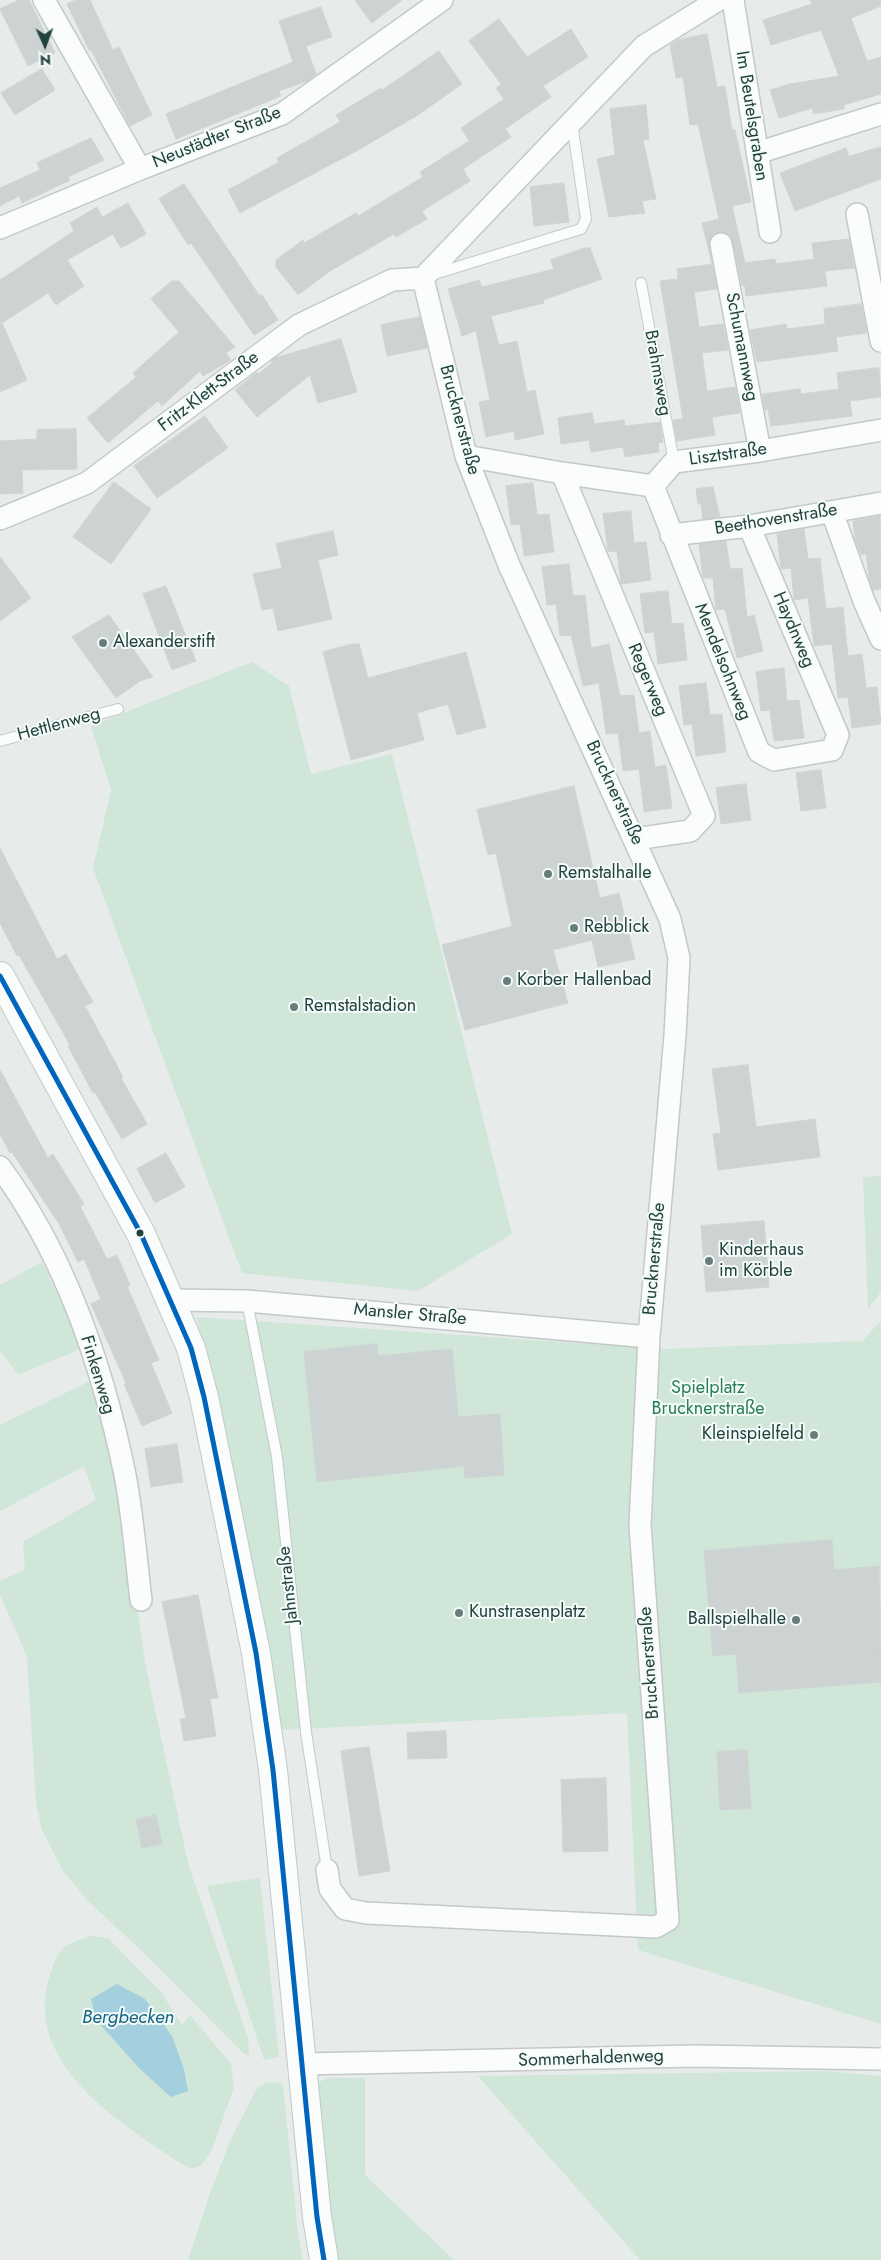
<!DOCTYPE html>
<html>
<head>
<meta charset="utf-8">
<style>
	body { margin:0 }
	#map { position:relative; width:881px; height:2260px; overflow:hidden; background:#e7ecea; font-family:Jost,sans-serif }
	canvas { display:block }
	.north { position:absolute; left:20px; top:20px; width:50px; height:50px; -webkit-text-stroke:4px #f5fbf9; paint-order:stroke; rotate:178deg; font-size:14px; font-weight:700; line-height:20px; text-align:center; color:#21433e }
	.north::after { content:''; display:block; margin:auto; width:18px; height:22px; background:#21433e; clip-path:polygon(50% 0,100% 100%,50% 72%,0 100%) }
</style>
</head>
<body>
<div id="map">
<canvas width="881" height="2260"></canvas>
<div class="north">N</div>
</div>
<script>
const ctx = document.querySelector('canvas').getContext('2d');
ctx.lineJoin = 'round';
function fill(path, color) {
  ctx.fillStyle = color;
  ctx.fill(path, 'evenodd');
}
function strokePath(path, color, width, dash) {
  ctx.strokeStyle = color;
  ctx.lineWidth = width;
  ctx.lineCap = dash ? 'butt' : 'round';
  ctx.setLineDash(dash || []);
  ctx.stroke(path);
}
function label(font, color, halo, rows, align = 'center') {
  ctx.font = font + ' Jost,sans-serif';
  ctx.lineWidth = 4;
  ctx.setLineDash([]);
  ctx.textBaseline = 'middle';
  ctx.strokeStyle = halo;
  ctx.fillStyle = color;
  for (const [text, x, y, turn = 0] of rows) {
    ctx.save();
    ctx.translate(x, y);
    ctx.rotate((+turn || 0) * Math.PI / 180);
    ctx.textAlign = isNaN(turn) ? turn : align;
    if (halo) ctx.strokeText(text, 0, 0);
    ctx.fillText(text, 0, 0);
    ctx.restore();
  }
}
fill(new Path2D(`
	M 252,662 L 289,686 L 311,774 L 392,754 L 512,1234 L 418,1291 L 242,1273 L 93,868 L 111,790 L 91,726 Z
	M 881,1176 L 881,1292 L 868,1308 L 863,1177 Z
	M 42,1262 L 83,1348 L 18,1375 L 0,1350 L 0,1285 Z
	M 197,1317 L 664,1349 L 862,1341 L 881,1321 L 881,2024 L 638,1950 L 627,1713 L 280,1730 Z
	M 94,1379 L 120,1479 L 145,1663 L 189,1867 L 248,2038 L 249,2056 L 243,2053 L 148,1957 L 89,1902 L 63,1871 L 42,1830 L 36,1803 L 27,1657 L 0,1594 L 0,1581 L 25,1570 L 23,1542 L 96,1500 L 84,1466 L 0,1511 L 0,1425 Z
	M 260,1878 L 279,2057 L 264,2060 L 207,1886 Z
	M 91,1936 L 108,1938 L 161,1992 L 182,2025 L 190,2015 L 231,2064 L 234,2087 L 212,2150 L 201,2166 L 190,2169 C 130,2130 25,2069 48,1982 C 57,1951 59,1945 91,1936 Z
	M 824,2071 L 881,2076 L 881,2260 L 640,2260 L 478,2076 Z
	M 328,2078 L 365,2078 L 365,2175 L 454,2260 L 333,2260 L 316,2088 L 321,2081 Z
	M 275,2082 L 282,2083 L 283,2086 L 298,2233 L 303,2260 L 188,2260 L 210,2193 L 230,2141 L 256,2090 L 265,2083 Z`), '#cfe6d8');
fill(new Path2D(`
	M 117,1984 L 145,1999 L 172,2036 L 184,2069 L 188,2091 L 171,2097 L 140,2069 L 96,2020 L 91,1999 Z`), '#a4cfde');
const building = new Path2D(`
	M 19,0 L 29,0 L 55,53 L 28,66 L 0,9 Z
	M 76,0 L 90,0 L 113,50 L 119,47 L 152,115 L 130,126 L 91,50 L 89,50 L 67,4 Z
	M 355,0 L 402,0 L 372,23 Z
	M 810,0 L 881,0 L 881,6 L 851,18 L 867,61 L 881,57 L 881,94 L 844,105 L 844,109 L 813,114 L 813,108 L 779,118 L 770,90 L 790,84 L 839,76 L 821,30 L 771,45 L 763,20 L 812,4 Z
	M 321,7 L 332,37 L 306,46 L 316,74 L 307,81 L 279,91 L 281,96 L 176,139 L 166,114 L 293,62 L 279,21 Z
	M 499,19 L 527,57 L 571,29 L 588,57 L 543,86 L 551,97 L 505,129 L 511,137 L 463,169 L 470,181 L 422,211 L 427,219 L 396,237 L 394,234 L 330,271 L 298,295 L 276,267 L 276,260 L 303,240 L 304,243 L 356,213 L 358,216 L 423,177 L 420,172 L 469,141 L 461,128 L 504,99 L 496,88 L 501,84 L 469,41 Z
	M 707,34 L 717,87 L 725,86 L 732,130 L 735,130 L 751,202 L 732,206 L 745,263 L 775,259 L 776,264 L 814,259 L 812,243 L 849,239 L 854,268 L 825,271 L 827,286 L 746,296 L 745,286 L 742,286 L 731,236 L 725,232 L 718,232 L 713,235 L 709,246 L 717,289 L 694,292 L 699,327 L 723,324 L 728,350 L 702,353 L 707,391 L 735,387 L 740,413 L 712,417 L 715,435 L 677,441 L 673,420 L 683,419 L 660,281 L 678,279 L 677,269 L 712,264 L 702,223 L 719,219 L 698,124 L 690,125 L 683,77 L 676,78 L 670,45 L 678,40 Z
	M 439,51 L 462,84 L 418,115 L 358,150 L 240,213 L 228,190 L 279,162 L 277,158 L 340,122 L 336,115 L 381,88 L 382,90 Z
	M 42,69 L 55,90 L 15,115 L 1,93 Z
	M 646,105 L 649,139 L 643,140 L 656,199 L 642,201 L 645,213 L 609,217 L 597,159 L 615,155 L 610,109 Z
	M 91,138 L 104,160 L 68,177 L 70,180 L 22,203 L 19,196 L 0,206 L 0,188 L 40,170 L 37,163 Z
	M 881,147 L 881,179 L 795,211 L 780,173 L 846,148 L 849,156 Z
	M 564,183 L 569,222 L 534,226 L 530,187 Z
	M 184,184 L 259,295 L 262,295 L 278,320 L 256,334 L 254,335 L 191,243 L 188,245 L 159,199 Z
	M 128,203 L 146,234 L 121,248 L 113,234 L 67,260 L 84,286 L 56,305 L 48,293 L 2,323 L 27,380 L 0,392 L 0,280 L 74,231 L 70,223 L 97,207 L 102,217 Z
	M 584,248 L 590,248 L 602,279 L 543,300 L 544,303 L 491,316 L 499,345 L 517,341 L 527,392 L 535,390 L 544,434 L 515,440 L 514,431 L 486,437 L 479,402 L 490,400 L 476,331 L 462,336 L 448,289 L 479,280 L 482,287 L 554,269 L 551,260 Z
	M 172,281 L 179,281 L 235,347 L 226,353 L 231,360 L 203,376 L 200,371 L 162,406 L 158,401 L 108,443 L 87,418 L 136,377 L 133,373 L 179,332 L 151,299 Z
	M 861,304 L 867,333 L 836,337 L 838,351 L 757,362 L 750,330 L 786,324 L 787,329 L 825,324 L 824,309 Z
	M 420,317 L 427,348 L 387,356 L 381,325 Z
	M 341,339 L 357,392 L 318,403 L 310,375 L 257,417 L 235,390 L 257,372 L 258,374 L 272,363 L 271,361 L 275,358 Z
	M 879,368 L 881,397 L 850,401 L 852,416 L 771,426 L 768,409 L 765,410 L 762,394 L 800,389 L 801,394 L 839,389 L 837,373 Z
	M 592,413 L 594,424 L 624,420 L 625,426 L 660,422 L 663,442 L 658,443 L 659,452 L 625,457 L 623,447 L 591,452 L 589,440 L 561,444 L 558,418 Z
	M 205,416 L 228,448 L 157,498 L 134,466 Z
	M 76,429 L 77,469 L 22,470 L 23,493 L 0,494 L 0,441 L 37,439 L 37,430 Z
	M 114,482 L 151,509 L 111,564 L 73,537 Z
	M 533,483 L 537,515 L 549,514 L 554,552 L 524,556 L 520,524 L 511,525 L 506,486 Z
	M 713,487 L 720,517 L 703,519 L 701,504 L 713,502 L 698,504 L 696,489 Z
	M 631,511 L 634,543 L 646,542 L 651,580 L 621,584 L 617,552 L 608,551 L 603,514 Z
	M 880,516 L 881,589 L 873,590 L 869,578 L 866,554 L 861,555 L 855,539 L 853,521 Z
	M 804,529 L 808,559 L 820,558 L 826,609 L 843,607 L 848,656 L 862,654 L 866,688 L 877,687 L 881,724 L 852,728 L 848,697 L 838,698 L 832,644 L 814,646 L 808,598 L 794,600 L 791,568 L 781,569 L 777,534 Z
	M 333,531 L 338,555 L 318,560 L 332,619 L 278,631 L 273,608 L 262,610 L 253,574 L 282,568 L 276,544 Z
	M 726,541 L 730,569 L 742,568 L 747,617 L 754,615 L 763,651 L 737,658 L 725,609 L 716,610 L 713,578 L 703,578 L 699,544 Z
	M 0,557 L 31,598 L 0,621 Z
	M 569,564 L 573,596 L 585,595 L 591,648 L 609,644 L 620,696 L 634,695 L 639,733 L 650,731 L 655,767 L 666,765 L 672,808 L 644,812 L 639,769 L 623,771 L 618,733 L 606,734 L 599,683 L 583,686 L 571,635 L 560,636 L 556,604 L 547,605 L 542,567 Z
	M 166,586 L 196,661 L 172,670 L 143,594 Z
	M 668,591 L 672,624 L 683,623 L 687,660 L 658,664 L 654,632 L 645,633 L 640,594 Z
	M 109,615 L 153,677 L 140,681 L 116,698 L 72,637 Z
	M 352,644 L 359,644 L 368,678 L 466,652 L 486,727 L 457,735 L 448,704 L 417,713 L 424,740 L 351,760 L 323,652 Z
	M 784,668 L 787,701 L 799,700 L 804,738 L 774,741 L 770,710 L 761,711 L 756,672 Z
	M 706,683 L 710,715 L 722,714 L 726,752 L 696,756 L 692,724 L 684,725 L 679,686 Z
	M 821,770 L 826,808 L 801,811 L 796,773 Z
	M 746,784 L 751,820 L 721,824 L 716,788 Z
	M 574,786 L 600,898 L 619,893 L 635,959 L 598,967 L 592,940 L 553,950 L 568,1003 L 465,1030 L 442,945 L 512,926 L 496,853 L 488,855 L 477,810 Z
	M 0,848 L 57,959 L 66,954 L 93,1002 L 85,1006 L 123,1077 L 121,1078 L 147,1124 L 122,1139 L 95,1092 L 93,1093 L 68,1046 L 70,1045 L 19,955 L 17,956 L 0,923 Z
	M 748,1065 L 756,1127 L 815,1119 L 820,1157 L 718,1170 L 713,1134 L 721,1133 L 712,1069 Z
	M 0,1070 L 48,1158 L 53,1154 L 84,1204 L 80,1206 L 107,1259 L 117,1255 L 130,1285 L 127,1286 L 159,1360 L 151,1363 L 172,1413 L 142,1426 L 124,1384 L 126,1383 L 91,1304 L 101,1299 L 84,1259 L 78,1262 L 59,1224 L 12,1152 L 10,1153 L 0,1134 Z
	M 166,1153 L 185,1187 L 155,1203 L 137,1169 Z
	M 764,1221 L 769,1287 L 706,1292 L 701,1226 Z
	M 377,1344 L 378,1356 L 452,1349 L 458,1417 L 500,1414 L 504,1475 L 465,1478 L 464,1466 L 317,1482 L 304,1352 Z
	M 177,1444 L 183,1482 L 151,1487 L 145,1449 Z
	M 832,1540 L 834,1570 L 879,1566 L 881,1682 L 739,1693 L 736,1654 L 713,1656 L 704,1551 Z
	M 198,1595 L 218,1698 L 210,1699 L 216,1736 L 184,1741 L 180,1719 L 186,1718 L 162,1602 Z
	M 446,1731 L 447,1758 L 408,1759 L 407,1733 Z
	M 369,1747 L 390,1871 L 359,1876 L 341,1751 Z
	M 747,1750 L 751,1808 L 720,1810 L 717,1752 Z
	M 606,1778 L 608,1851 L 563,1852 L 561,1780 Z
	M 156,1815 L 162,1844 L 142,1848 L 136,1820 Z`);
fill(building, '#cdd3d2');
strokePath(building, '#cfd5d3', 1);
const lane = new Path2D(`
	M 431,275 L 581,229 L 586,219 L 572,123
	M 641,283 L 674,462
	M 0,741 L 118,709
	M 247,1301 L 277,1457 L 306,1732 L 327,1870`);
const street = new Path2D(`
	M 44,0 L 140,169
	M 733,0 L 770,232
	M 757,153 L 881,114
	M 857,214 L 881,341
	M 0,228 L 140,169 L 282,114 L 442,0
	M 721,244 L 760,451
	M 466,456 L 562,473 L 653,486
	M 562,473 L 704,816 L 690,831 L 635,839
	M 653,486 L 759,752 L 774,760 L 832,750 L 838,735 L 749,526
	M 653,486 L 674,462 L 760,451 L 881,430
	M 832,512 L 864,601 L 881,639
	M 0,519 L 87,483 L 299,325 L 392,280 L 423,278 L 644,46 L 718,0
	M 671,535 L 749,526 L 881,503
	M 0,1167 C 66,1257 103,1367 125,1475 C 133,1516 136,1559 141,1600
	M 171,1300 L 247,1301 L 649,1337
	M 327,1870 L 330,1889 L 345,1909 L 366,1913 L 656,1927 L 668,1920 L 640,1525 L 649,1337 L 675,1036 L 679,958 L 670,919 L 509,565 L 466,456 L 423,278
	M 302,2064 L 695,2056 L 881,2059`);
const secondary = new Path2D(`
	M 0,976 L 141,1234 L 191,1348 L 204,1397 L 256,1653 L 273,1770 L 317,2217 L 324,2260`);
strokePath(lane, '#c4c9c8', 12);
strokePath(street, '#c4c9c8', 24);
strokePath(secondary, '#c2cac8', 30);
strokePath(lane, '#fbfcfc', 10);
strokePath(street, '#fbfcfc', 21);
strokePath(secondary, '#fbfcfc', 28);
strokePath(new Path2D(`
	M 0,976 L 141,1234 L 191,1348 L 204,1397 L 256,1653 L 273,1770 L 317,2217 L 324,2260`), '#0065bd', 5);
for (const [x, y, r, color] of [
	[103,643,5,"#667e7a"],
	[548,874,5,"#667e7a"],
	[574,928,5,"#667e7a"],
	[507,981,5,"#667e7a"],
	[294,1007,5,"#667e7a"],
	[140,1233,4.5,"#21433e"],
	[709,1261,5,"#667e7a"],
	[814,1435,5,"#667e7a"],
	[459,1613,5,"#667e7a"],
	[796,1620,5,"#667e7a"]
]) {
  const dot = new Path2D();
  dot.arc(x, y, r, 0, 2 * Math.PI);
  ctx.fillStyle = color;
  ctx.fill(dot);
  strokePath(dot, '#f5fbf9', 2);
}
label('18px', '#21433e', '#f5fbf9', [
	["Im Beutelsgraben",751,116,81],
	["Neustädter Straße",217,138,-22],
	["Schumannweg",741,347,79],
	["Brahmsweg",657,373,80],
	["Fritz-Klett-Straße",209,392,-37],
	["Brucknerstraße",459,420,75],
	["Lisztstraße",728,455,-8],
	["Beethovenstraße",776,520,-9],
	["Haydnweg",793,630,67],
	["Mendelsohnweg",722,662,68],
	["Regerweg",647,680,67],
	["Hettlenweg",59,725,-15],
	["Brucknerstraße",614,793,65],
	["Brucknerstraße",655,1259,-85],
	["Mansler Straße",410,1315,5],
	["Finkenweg",97,1375,73],
	["Jahnstraße",289,1585,-96],
	["Brucknerstraße",650,1663,-94],
	["Sommerhaldenweg",591,2059,-2]
]);
label('18px', '#21433e', '#f5fbf9', [
	["Alexanderstift",113,643],
	["Remstalhalle",558,874],
	["Rebblick",584,928],
	["Korber Hallenbad",517,981],
	["Remstalstadion",304,1007],
	["Kinderhaus",719,1251],
	["im Körble",719,1272],
	["Kleinspielfeld",804,1435,"right"],
	["Kunstrasenplatz",469,1613],
	["Ballspielhalle",786,1620,"right"]
], 'left');
label('18px', '#267f54', '#f5fbf9', [
	["Spielplatz",708,1389],
	["Brucknerstraße",708,1410]
]);
label('italic 19px', '#146586', '#f5fbf9', [
	["Bergbecken",128,2018]
]);
</script>
</body>
</html>
